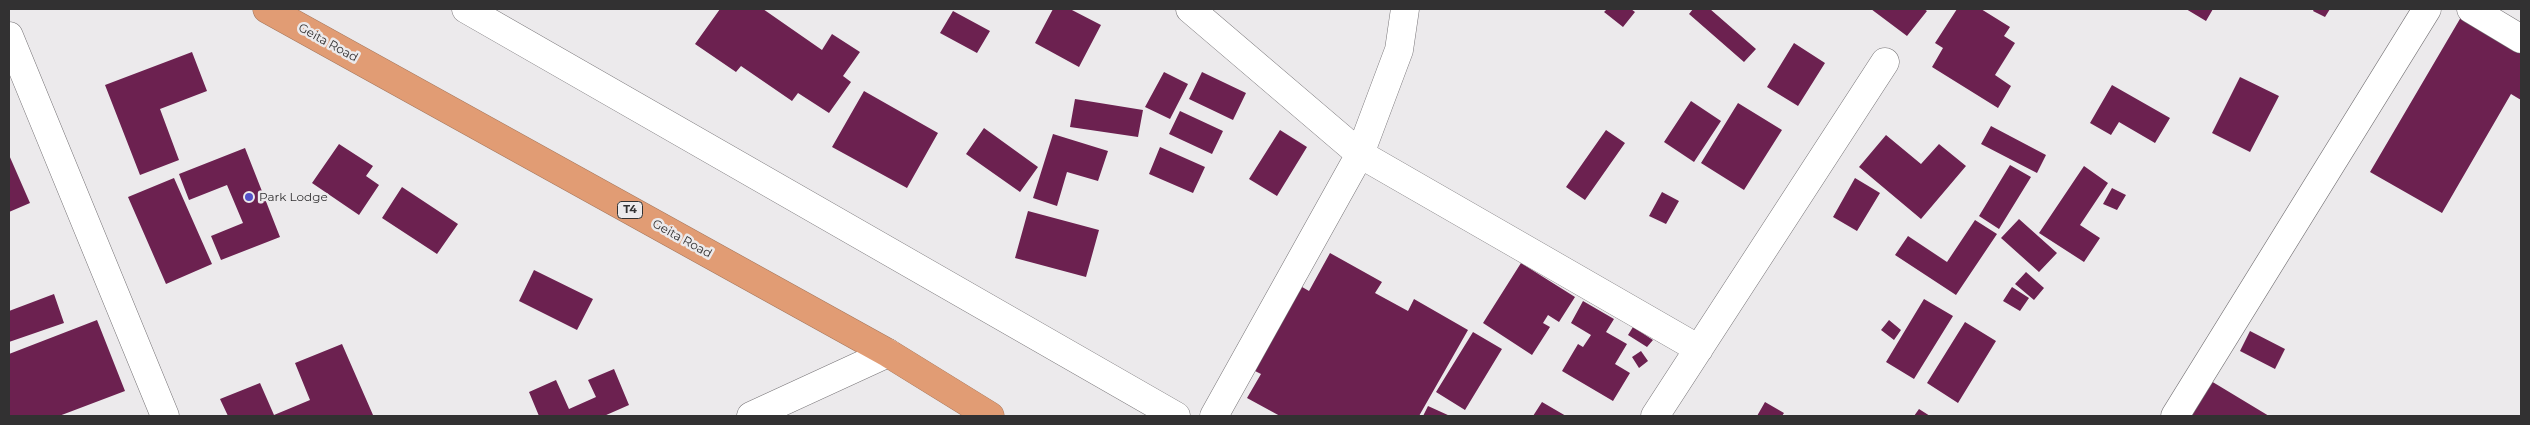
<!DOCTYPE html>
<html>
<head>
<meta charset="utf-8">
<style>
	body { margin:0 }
	#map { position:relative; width:2530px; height:425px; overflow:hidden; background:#eceaec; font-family:Montserrat,sans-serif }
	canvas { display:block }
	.frame { position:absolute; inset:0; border:10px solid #323132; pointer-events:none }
</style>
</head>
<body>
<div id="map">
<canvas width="2530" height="425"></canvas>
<div class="frame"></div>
</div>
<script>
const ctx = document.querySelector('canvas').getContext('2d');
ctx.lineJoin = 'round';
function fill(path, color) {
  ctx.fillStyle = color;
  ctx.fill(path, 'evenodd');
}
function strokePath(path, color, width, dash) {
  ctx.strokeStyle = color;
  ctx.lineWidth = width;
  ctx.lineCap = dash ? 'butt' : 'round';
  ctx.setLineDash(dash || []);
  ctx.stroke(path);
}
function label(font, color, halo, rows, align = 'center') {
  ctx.font = font + ' Montserrat,sans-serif';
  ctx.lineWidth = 5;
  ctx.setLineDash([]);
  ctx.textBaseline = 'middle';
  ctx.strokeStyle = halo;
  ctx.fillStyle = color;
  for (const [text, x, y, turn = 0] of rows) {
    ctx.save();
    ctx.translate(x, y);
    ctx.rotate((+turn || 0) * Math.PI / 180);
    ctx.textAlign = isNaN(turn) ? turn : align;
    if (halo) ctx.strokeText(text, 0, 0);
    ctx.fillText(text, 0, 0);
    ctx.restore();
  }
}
fill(new Path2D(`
	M 720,9 L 763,9 L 822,50 L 832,34 L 860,52 L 843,76 L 851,82 L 829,113 L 798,93 L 792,101 L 741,66 L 736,72 L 695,44 Z
	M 1053,9 L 1070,9 L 1101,25 L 1079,67 L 1035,43 Z
	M 1607,9 L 1631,9 L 1635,12 L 1623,27 L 1604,12 Z
	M 1693,9 L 1710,9 L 1756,49 L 1744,62 L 1689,14 Z
	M 1871,9 L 1924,9 L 1927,11 L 1907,36 Z
	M 1957,9 L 1981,9 L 2010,27 L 2004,36 L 2015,43 L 1995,75 L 2011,86 L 1998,108 L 1932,67 L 1943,48 L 1935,43 Z
	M 2186,9 L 2213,9 L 2206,21 Z
	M 2314,9 L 2330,9 L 2325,17 L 2313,11 Z
	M 953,11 L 990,31 L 977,53 L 940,33 Z
	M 2464,12 L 2521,45 L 2521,100 L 2511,94 L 2442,213 L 2370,172 Z
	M 1794,43 L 1825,63 L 1798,106 L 1767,87 Z
	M 192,52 L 207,91 L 160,109 L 179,160 L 140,175 L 105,85 Z
	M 1164,72 L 1188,84 L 1170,119 L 1145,107 Z
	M 1202,72 L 1246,93 L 1233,120 L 1189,99 Z
	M 2240,77 L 2279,96 L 2250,152 L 2212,133 Z
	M 2112,85 L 2170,118 L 2155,143 L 2119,122 L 2111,135 L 2090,123 Z
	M 864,91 L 938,133 L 907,188 L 832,147 Z
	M 1075,99 L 1143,110 L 1138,137 L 1070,127 Z
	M 1691,101 L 1721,121 L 1694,162 L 1664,142 Z
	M 1738,103 L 1782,130 L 1744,190 L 1701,163 Z
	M 1180,111 L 1223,131 L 1212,154 L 1169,134 Z
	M 1991,126 L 2046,155 L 2037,173 L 1981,144 Z
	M 984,128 L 1038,167 L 1020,192 L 966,154 Z
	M 1280,130 L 1307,147 L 1277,196 L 1249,179 Z
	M 1606,130 L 1625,143 L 1585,200 L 1566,187 Z
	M 1053,134 L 1108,151 L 1098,181 L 1067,172 L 1057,206 L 1033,198 Z
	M 1886,135 L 1921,164 L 1939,144 L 1966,166 L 1921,219 L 1859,167 Z
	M 339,144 L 373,166 L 366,176 L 379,185 L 359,215 L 312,183 Z
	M 1160,147 L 1205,167 L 1193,193 L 1149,174 Z
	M 245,148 L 280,237 L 221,260 L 211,236 L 243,223 L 227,185 L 189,200 L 179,174 Z
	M 9,155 L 30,203 L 9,212 Z
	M 2010,165 L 2031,177 L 1999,229 L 1979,216 Z
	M 2084,166 L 2108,183 L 2080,225 L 2100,238 L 2084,262 L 2039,233 Z
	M 174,178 L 212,264 L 166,284 L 128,197 Z
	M 1855,178 L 1880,193 L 1857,231 L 1833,217 Z
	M 402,187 L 458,224 L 437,254 L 382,218 Z
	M 2112,188 L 2126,195 L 2117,210 L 2103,204 Z
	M 1662,192 L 1679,201 L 1666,224 L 1649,216 Z
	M 1028,211 L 1099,230 L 1086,277 L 1015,258 Z
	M 2019,219 L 2057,253 L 2039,272 L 2001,238 Z
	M 1975,220 L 1997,234 L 1956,295 L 1895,255 L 1908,236 L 1947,262 Z
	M 1330,253 L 1382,282 L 1375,293 L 1408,311 L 1414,299 L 1468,330 L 1419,416 L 1280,416 L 1247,398 L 1261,374 L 1249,368 L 1297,284 L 1309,291 Z
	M 1521,263 L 1575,297 L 1559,322 L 1548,315 L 1543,323 L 1550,327 L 1532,355 L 1483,323 Z
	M 534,270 L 593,299 L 577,330 L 519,301 Z
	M 2026,272 L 2044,288 L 2034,300 L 2015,284 Z
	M 2012,287 L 2029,298 L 2020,311 L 2003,301 Z
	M 54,294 L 64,323 L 9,342 L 9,311 Z
	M 1924,299 L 1953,316 L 1914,379 L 1886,362 Z
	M 1583,301 L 1614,319 L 1606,332 L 1627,344 L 1615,364 L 1630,373 L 1613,401 L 1562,371 L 1578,344 L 1583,347 L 1591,335 L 1571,323 Z
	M 97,320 L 125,391 L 59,416 L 9,416 L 9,354 Z
	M 1889,320 L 1901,330 L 1894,340 L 1881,330 Z
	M 1965,322 L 1996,341 L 1958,403 L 1927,383 Z
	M 1633,327 L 1653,340 L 1647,347 L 1628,335 Z
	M 2250,331 L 2285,349 L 2275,369 L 2240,351 Z
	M 1473,332 L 1502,349 L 1465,410 L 1436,392 Z
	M 342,344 L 373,415 L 228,416 L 220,399 L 260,383 L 274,415 L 310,400 L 295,363 Z
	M 1641,351 L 1648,361 L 1639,368 L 1632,357 Z
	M 614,369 L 629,405 L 604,416 L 539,416 L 529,392 L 556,380 L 569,409 L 596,397 L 588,380 Z
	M 2211,381 L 2269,416 L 2189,416 Z
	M 1542,402 L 1566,416 L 1533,416 Z
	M 1765,402 L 1784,413 L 1782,416 L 1757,416 Z
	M 1428,406 L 1450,416 L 1423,416 Z
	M 1919,409 L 1930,416 L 1914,416 Z`), '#6c2150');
const street = new Path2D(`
	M 466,9 L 1176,416
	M 1190,9 L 1360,154 L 1699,349
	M 2471,9 L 2521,39
	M 9,36 L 165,416
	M 751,416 L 888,353
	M 1214,416 L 1360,154 L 1399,50 L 1405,9
	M 1655,416 L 1885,62
	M 2175,416 L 2427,9`);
const highway = new Path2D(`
	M 267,9 L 888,353 L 990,416`);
strokePath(street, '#767376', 29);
strokePath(highway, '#a4775d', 29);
strokePath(street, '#fff', 28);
strokePath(highway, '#e19c74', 28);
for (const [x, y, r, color] of [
	[249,197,5,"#5351c8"]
]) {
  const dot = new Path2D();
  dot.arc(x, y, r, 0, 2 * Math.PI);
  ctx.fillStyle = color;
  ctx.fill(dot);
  strokePath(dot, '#eceaec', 2);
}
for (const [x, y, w] of [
	[630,210,25]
]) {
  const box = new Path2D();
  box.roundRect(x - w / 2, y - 8.5, w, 17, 4);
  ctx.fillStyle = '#eceaec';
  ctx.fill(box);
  strokePath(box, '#323132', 1);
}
label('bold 11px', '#323132', null, [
	["T4",630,210]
]);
label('12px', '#323132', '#eceaec', [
	["Geita Road",328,43,29],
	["Geita Road",682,239,29]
]);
label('12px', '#323132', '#eceaec', [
	["Park Lodge",259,197]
], 'left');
</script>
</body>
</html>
